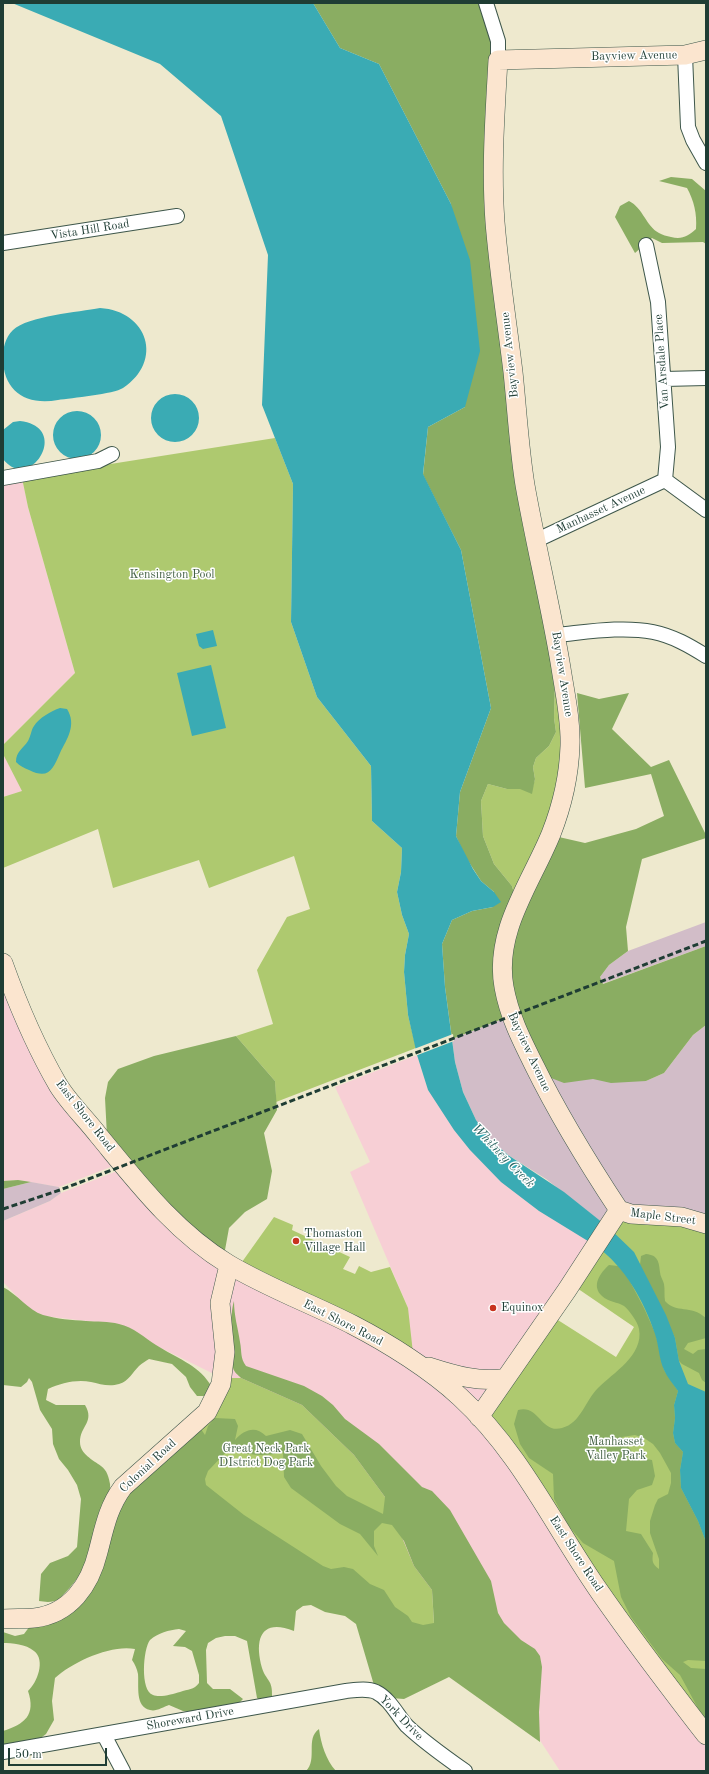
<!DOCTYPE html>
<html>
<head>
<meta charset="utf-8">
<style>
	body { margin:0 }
	#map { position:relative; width:709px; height:1774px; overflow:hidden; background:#eee9ce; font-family:"Old Standard TT",serif }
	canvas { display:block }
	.frame { position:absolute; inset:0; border:4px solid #1f3d34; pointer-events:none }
	.scale { position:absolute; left:8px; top:1748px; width:99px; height:18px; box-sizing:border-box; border:2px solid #1f3d34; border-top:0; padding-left:5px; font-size:12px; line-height:14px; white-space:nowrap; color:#1f3d34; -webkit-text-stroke:3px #fff; paint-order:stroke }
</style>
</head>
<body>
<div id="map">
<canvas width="709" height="1774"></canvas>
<div class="frame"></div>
<div class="scale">50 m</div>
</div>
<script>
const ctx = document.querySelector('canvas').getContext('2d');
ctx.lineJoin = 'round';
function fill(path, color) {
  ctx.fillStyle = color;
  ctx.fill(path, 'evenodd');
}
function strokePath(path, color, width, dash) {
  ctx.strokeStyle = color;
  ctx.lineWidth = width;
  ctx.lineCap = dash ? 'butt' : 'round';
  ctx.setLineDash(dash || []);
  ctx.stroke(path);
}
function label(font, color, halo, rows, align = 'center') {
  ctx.font = font + ' "Old Standard TT",serif';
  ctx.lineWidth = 3;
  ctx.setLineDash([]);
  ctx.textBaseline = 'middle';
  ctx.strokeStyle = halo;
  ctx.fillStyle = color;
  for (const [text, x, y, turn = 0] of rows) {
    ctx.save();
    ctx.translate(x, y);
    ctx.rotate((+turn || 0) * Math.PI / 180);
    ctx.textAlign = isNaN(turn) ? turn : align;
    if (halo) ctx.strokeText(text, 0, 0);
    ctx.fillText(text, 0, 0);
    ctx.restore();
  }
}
fill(new Path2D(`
	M 22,478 L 28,507 L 75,673 L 3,745 L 3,481 Z
	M 3,754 L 23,791 L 3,797 Z
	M 3,966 L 30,1031 L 121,1163 L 59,1187 L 18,1180 L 3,1181 Z
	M 417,1055 L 428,1090 L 596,1246 L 479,1417 L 706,1735 L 706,1771 L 560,1771 L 467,1629 L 222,1378 L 112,1324 L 35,1315 L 3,1282 L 3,1221 L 50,1201 L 61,1193 L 125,1168 L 223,1261 L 408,1308 L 350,1172 L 370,1162 L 335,1087 Z`), '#f7cfd5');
fill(new Path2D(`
	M 706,922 L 706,946 L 602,984 L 600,977 L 609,965 L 628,951 Z
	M 510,1016 L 646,1081 L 664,1073 L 693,1035 L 706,1025 L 706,1223 L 608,1227 L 546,1179 L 508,1155 L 491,1140 L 476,1120 L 463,1092 L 455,1062 L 452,1039 Z
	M 31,1182 L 59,1187 L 61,1193 L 50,1201 L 3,1221 L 3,1189 Z`), '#d2bdc8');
fill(new Path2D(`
	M 275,438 L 293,484 L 291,622 L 317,697 L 371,766 L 372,821 L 402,848 L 401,872 L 397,892 L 402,915 L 409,934 L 405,955 L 404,972 L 408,1015 L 416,1048 L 276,1102 L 275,1081 L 236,1036 L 273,1024 L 257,970 L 287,917 L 310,909 L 294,856 L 209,888 L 199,860 L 113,888 L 98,829 L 3,868 L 3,797 L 22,791 L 3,754 L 3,745 L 75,673 L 28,507 L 22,478 Z
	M 556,635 L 566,779 L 518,905 L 512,886 L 494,864 L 483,836 L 481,801 L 488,784 L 507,789 L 520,788 L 531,793 L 535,779 L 533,767 L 536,758 L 549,746 L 556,732 L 554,718 Z
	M 619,1210 L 706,1223 L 706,1735 L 479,1417 L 550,1315 L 616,1357 L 634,1327 L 571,1284 Z
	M 274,1217 L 293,1225 L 292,1230 L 350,1257 L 343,1269 L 355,1274 L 359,1266 L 371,1272 L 390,1267 L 408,1308 L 414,1362 L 237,1269 Z
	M 222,1378 L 241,1378 L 302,1405 L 354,1455 L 385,1497 L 414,1566 L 432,1590 L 434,1624 L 407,1628 L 155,1458 L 207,1412 Z`), '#aec96f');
fill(new Path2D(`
	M 313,3 L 486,3 L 496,34 L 495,225 L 556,635 L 554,718 L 556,732 L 549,746 L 536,758 L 533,767 L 535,779 L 532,794 L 520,789 L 507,789 L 488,784 L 481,801 L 483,836 L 494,864 L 512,886 L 517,904 L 550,835 L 585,843 L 636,829 L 664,816 L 651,774 L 585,788 L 577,693 L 599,699 L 629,693 L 612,729 L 651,767 L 669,760 L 706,835 L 706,838 L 642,859 L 626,927 L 628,951 L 609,965 L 600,977 L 603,984 L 706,946 L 706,1025 L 693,1035 L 664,1073 L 646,1081 L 611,1083 L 593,1079 L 564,1083 L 551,1078 L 510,1016 L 452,1039 L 445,987 L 442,944 L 452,920 L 472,911 L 493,907 L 494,892 L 481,881 L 465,856 L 456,836 L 460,792 L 491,708 L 461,550 L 423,475 L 428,427 L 465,407 L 451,204 L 379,64 L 340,48 Z
	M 671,177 L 692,179 L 706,191 L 706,244 L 703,242 L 662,243 L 652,238 L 635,253 L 615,217 L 620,206 L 629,201 C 643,208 646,226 659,233 C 662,235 667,236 671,237 C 682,240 688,236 696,229 C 697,213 694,201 687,188 L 659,181 Z
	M 236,1036 L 275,1081 L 277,1110 L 264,1133 L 272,1171 L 267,1199 L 245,1212 L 229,1228 L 223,1261 L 198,1243 L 107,1136 L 105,1098 L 108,1082 L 118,1069 L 154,1056 Z
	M 18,1180 L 31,1182 L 3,1189 L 3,1181 Z
	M 646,1254 C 658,1255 659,1262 660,1272 C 660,1276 663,1280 664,1284 C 665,1290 664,1295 665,1301 C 677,1314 690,1304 706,1318 L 706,1338 L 688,1343 L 684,1349 L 693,1354 L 698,1350 L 706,1349 L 706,1383 L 702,1380 L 699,1373 L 682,1364 L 679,1361 L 675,1338 L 640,1265 L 641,1256 Z
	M 609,1265 L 618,1266 L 626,1274 L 644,1308 L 656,1335 L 664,1370 L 678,1391 L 674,1405 L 675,1418 L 673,1433 L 675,1443 L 683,1452 L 680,1470 L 681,1488 L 698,1521 L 706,1542 L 706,1661 L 688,1660 L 683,1662 L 691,1668 L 706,1669 L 706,1723 L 680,1675 L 662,1659 L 631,1617 L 621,1597 L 614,1561 L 583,1543 L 568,1525 L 554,1499 L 553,1474 L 529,1458 L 520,1444 L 514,1424 L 518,1410 C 539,1404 541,1434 562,1428 C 581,1423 585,1401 598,1388 C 613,1373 644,1355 639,1329 C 638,1322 629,1310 624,1306 C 618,1302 608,1302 602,1296 C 591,1286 600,1273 609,1265 ZM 635,1435 L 644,1438 L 653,1444 L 660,1453 L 671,1473 L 671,1483 L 668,1494 L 658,1499 L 655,1505 L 650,1521 L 650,1533 L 659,1559 L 659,1569 C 652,1564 652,1561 653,1553 L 641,1534 L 626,1531 L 629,1499 L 637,1490 L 652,1485 L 655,1476 L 652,1460 L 646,1459 L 640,1461 L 624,1442 L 622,1437 Z
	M 3,1287 C 17,1294 28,1310 43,1315 C 57,1319 72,1320 86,1321 C 97,1322 108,1321 119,1324 C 133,1327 145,1338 156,1345 C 176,1358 197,1364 210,1384 L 208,1396 L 197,1396 L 190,1387 L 186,1377 L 172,1364 L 149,1359 C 146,1361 142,1363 139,1366 C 132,1373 129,1381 119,1384 C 109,1387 100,1384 91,1382 C 77,1379 61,1383 48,1389 L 46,1400 L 56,1405 L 85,1405 C 95,1422 80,1426 80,1442 C 80,1454 93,1460 101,1466 C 107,1470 109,1478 110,1484 C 112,1494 90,1558 84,1568 C 80,1576 66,1593 59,1599 C 53,1603 45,1602 39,1601 L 41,1574 L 50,1563 L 68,1556 L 77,1547 L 81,1499 L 77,1485 L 68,1470 L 59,1459 L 53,1444 L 52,1429 L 40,1410 L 32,1382 L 29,1378 L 27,1382 L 21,1387 L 3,1385 Z
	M 234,1301 C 234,1316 238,1328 240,1342 C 242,1352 240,1358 246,1366 L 304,1386 L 322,1396 L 333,1405 L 345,1419 L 379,1444 L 422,1487 L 432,1491 L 450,1510 L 491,1581 L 498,1613 L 504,1623 L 521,1640 L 535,1649 L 540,1656 L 542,1667 L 539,1712 L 540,1742 L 449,1677 L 404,1699 L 391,1698 L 376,1692 L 356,1624 L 345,1616 L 325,1612 L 311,1605 L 303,1606 L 296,1611 L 294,1631 C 261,1618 254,1639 262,1668 C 266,1681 273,1679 272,1697 L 267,1701 L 261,1701 L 257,1698 L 247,1641 L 235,1636 L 225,1636 L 216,1638 L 208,1643 L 206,1650 L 207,1683 L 213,1689 L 230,1689 L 243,1699 L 237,1705 L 197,1713 L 183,1711 L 169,1705 C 163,1707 156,1712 150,1710 C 135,1707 139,1686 138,1674 C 137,1669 135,1664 132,1660 L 135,1649 C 112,1644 72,1662 55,1678 L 52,1701 L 54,1720 L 46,1734 L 38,1740 L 3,1746 L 3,1731 C 25,1724 36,1715 28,1691 C 37,1683 46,1660 34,1651 C 26,1644 12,1643 3,1643 L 3,1632 L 15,1636 L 24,1634 L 30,1626 L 69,1603 L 111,1506 L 201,1429 L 205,1435 L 208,1426 L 215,1418 L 235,1419 L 238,1426 L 235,1440 C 244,1430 255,1425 266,1436 L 290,1430 L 302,1434 L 321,1466 L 336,1486 L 347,1496 L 383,1514 L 385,1497 L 354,1455 L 302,1405 L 241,1378 C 238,1375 234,1372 233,1368 C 229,1356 230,1313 234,1301 ZM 227,1451 C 236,1450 242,1454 250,1454 C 260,1456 273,1455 283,1452 L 284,1477 L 291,1488 L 340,1524 L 360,1534 L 378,1556 L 374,1546 L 374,1531 L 382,1523 L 392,1525 L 404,1541 L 414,1566 L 432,1590 L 434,1623 L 423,1625 L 412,1622 L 408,1616 L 395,1607 L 384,1590 L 370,1584 L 353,1569 L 344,1567 L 331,1569 L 323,1566 L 244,1515 L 206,1485 L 205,1479 L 208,1471 ZM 179,1629 L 186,1631 L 173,1646 L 185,1647 L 192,1651 L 199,1675 L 199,1683 C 194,1690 188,1689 180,1692 C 173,1694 160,1698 153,1695 C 140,1691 143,1649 150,1640 C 158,1633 169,1630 179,1629 Z
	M 319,1729 C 321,1744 326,1760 336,1771 L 306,1771 C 318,1759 305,1739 319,1729 Z`), '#8aad62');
fill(new Path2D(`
	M 12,3 L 313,3 L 340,48 L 379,64 L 451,204 L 470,260 L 480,351 L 465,407 L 428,427 L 423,474 L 461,550 L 491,708 L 460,792 L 456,836 L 473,869 L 481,881 L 494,892 L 501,902 L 493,907 L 472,911 L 452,920 L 442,944 L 445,987 L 455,1062 L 463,1092 L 476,1120 L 491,1140 L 508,1155 L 564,1192 L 608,1227 L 634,1252 L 666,1315 L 675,1338 L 679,1361 L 688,1384 L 706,1392 L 706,1542 L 698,1521 L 681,1488 L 680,1470 L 683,1452 L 675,1443 L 673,1433 L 675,1418 L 674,1405 L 678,1391 C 673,1384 667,1377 664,1370 C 659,1359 659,1346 655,1334 C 644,1301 625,1267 596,1246 L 539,1211 L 501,1182 L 470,1150 L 454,1130 L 428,1090 L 417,1055 L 408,1015 L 404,972 L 405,955 L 409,934 L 402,915 L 397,892 L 401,872 L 402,848 L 372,821 L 371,766 L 317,697 L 291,622 L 293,484 L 262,405 L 268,255 L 221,116 L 160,64 Z
	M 100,308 C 148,311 164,361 123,388 C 114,394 71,398 58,400 C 26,406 3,391 3,358 C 3,348 5,338 13,330 C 28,316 79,312 100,308 Z
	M151 418a24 24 0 1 1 48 0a24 24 0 1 1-48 0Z
	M53 435a24 24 0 1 1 48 0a24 24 0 1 1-48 0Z
	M 20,421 C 72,427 30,494 3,459 L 3,430 L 13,422 Z
	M 213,630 L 217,646 L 203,649 L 199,646 L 196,634 Z
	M 211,665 L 226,728 L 192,736 L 177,673 Z
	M 60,708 L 67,709 C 77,725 67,739 60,753 C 53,769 49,780 29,770 C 24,768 20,766 16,762 C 16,751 23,749 28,741 C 31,736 31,730 34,726 C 39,718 51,711 60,708 Z`), '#3aabb4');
fill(new Path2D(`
	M 453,1034 L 454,1041 L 415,1056 L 414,1049 Z`), '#eee9ce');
const street = new Path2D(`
	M 486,3 L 498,41 L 498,60
	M 685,55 L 688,127 L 693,140 L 706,163
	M 3,243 L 177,216
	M 646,245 L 658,302 L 668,447 L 665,480
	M 664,379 L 706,378
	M 3,478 L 98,461 L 112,454
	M 665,480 L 706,510
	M 537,540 L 665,480
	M 556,635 C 588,632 622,626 653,632 C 673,636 690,646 706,656
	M 104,1735 L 123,1771
	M 3,1752 L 346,1691 C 356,1690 367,1688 376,1692 C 390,1699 397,1715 407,1726 C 425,1743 445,1757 465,1771`);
const secondary = new Path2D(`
	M 706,50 L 685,55 L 498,60 C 495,114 491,168 495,222 C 499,272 507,322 513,372 C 517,410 519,448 525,485 C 536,547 551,607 561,668 C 565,694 571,720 570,746 C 569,776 562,806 551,834 C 531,883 494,931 504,987 C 509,1015 521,1039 534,1065 C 559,1116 588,1163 619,1210 L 631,1214 L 682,1217 L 706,1224
	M 3,963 C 18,1005 36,1047 58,1085 C 69,1103 86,1119 99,1136 C 137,1182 175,1232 228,1264 C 268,1288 312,1304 353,1325 C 388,1343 431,1370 460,1397 C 519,1451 553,1524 597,1588 C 632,1639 669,1687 706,1735
	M 429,1367 C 454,1375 480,1383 506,1378
	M 479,1417 L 567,1290 L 619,1210
	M 3,1619 C 13,1618 24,1619 34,1618 C 70,1614 90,1585 98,1552 C 104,1529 108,1507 123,1487 L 207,1412 L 221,1384 L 225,1352 L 220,1303 L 229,1265`);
strokePath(street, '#3e574b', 16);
strokePath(secondary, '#3e574b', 20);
strokePath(street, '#fff', 14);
strokePath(secondary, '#fbe5cf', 19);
strokePath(new Path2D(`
	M 3,1209 L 60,1190 L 706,941`), '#1f3d34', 3, [6, 3]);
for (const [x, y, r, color] of [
	[296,1241,4,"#c8321e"],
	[493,1308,4,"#c8321e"]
]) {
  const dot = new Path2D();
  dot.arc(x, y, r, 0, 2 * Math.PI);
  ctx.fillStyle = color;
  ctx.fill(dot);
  strokePath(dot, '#fff', 1.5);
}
label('12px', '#1f3d34', '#fff', [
	["Bayview Avenue",634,56,-1],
	["Vista Hill Road",90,230,-9],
	["Bayview Avenue",510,355,-96],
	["Van Arsdale Place",662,362,-94],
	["Manhasset Avenue",601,510,-25],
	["Bayview Avenue",562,674,81],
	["Bayview Avenue",529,1052,65],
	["East Shore Road",85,1116,52],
	["Maple Street",663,1217,7],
	["East Shore Road",343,1323,27],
	["Colonial Road",148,1466,-43],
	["East Shore Road",576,1554,57],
	["York Drive",401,1718,46],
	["Shoreward Drive",190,1719,-10]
]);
label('12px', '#436043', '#fff', [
	["Kensington Pool",172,575],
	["Manhasset",616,1442],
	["Valley Park",616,1456],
	["Great Neck Park",266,1449],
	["DIstrict Dog Park",266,1463]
]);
label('12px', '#1f3d34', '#fff', [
	["Thomaston",304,1234],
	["Village Hall",304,1248],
	["Equinox",501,1308]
], 'left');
label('italic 13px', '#286461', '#fff', [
	["Whitney Creek",503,1156,46]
]);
</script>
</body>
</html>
